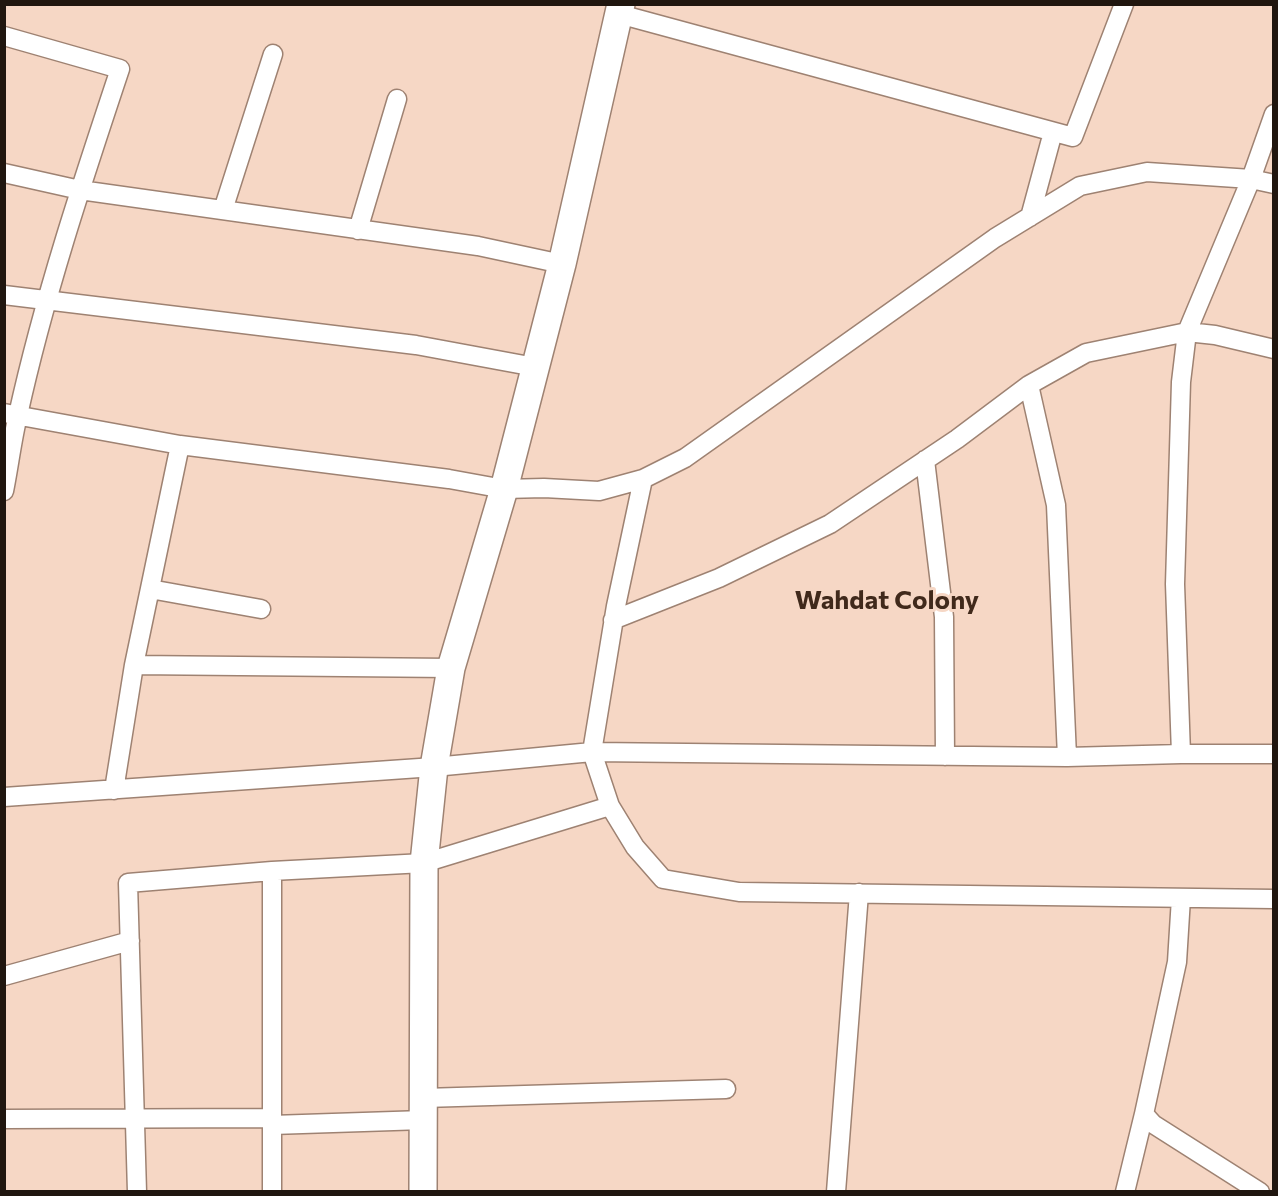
<!DOCTYPE html>
<html>
<head>
<meta charset="utf-8">
<style>
	body { margin:0 }
	#map { position:relative; width:1278px; height:1196px; overflow:hidden; background:#f6d7c5; font-family:Commissioner,sans-serif }
	canvas { display:block }
	.frame { position:absolute; inset:0; border:6px solid #20160f; pointer-events:none }
</style>
</head>
<body>
<div id="map">
<canvas width="1278" height="1196"></canvas>
<div class="frame"></div>
</div>
<script>
const ctx = document.querySelector('canvas').getContext('2d');
ctx.lineJoin = 'round';
function strokePath(path, color, width, dash) {
  ctx.strokeStyle = color;
  ctx.lineWidth = width;
  ctx.lineCap = dash ? 'butt' : 'round';
  ctx.setLineDash(dash || []);
  ctx.stroke(path);
}
function label(font, color, halo, rows, align = 'center') {
  ctx.font = font + ' Commissioner,sans-serif';
  ctx.lineWidth = 6;
  ctx.setLineDash([]);
  ctx.textBaseline = 'middle';
  ctx.strokeStyle = halo;
  ctx.fillStyle = color;
  for (const [text, x, y, turn = 0] of rows) {
    ctx.save();
    ctx.translate(x, y);
    ctx.rotate((+turn || 0) * Math.PI / 180);
    ctx.textAlign = isNaN(turn) ? turn : align;
    if (halo) ctx.strokeText(text, 0, 0);
    ctx.fillText(text, 0, 0);
    ctx.restore();
  }
}
const street = new Path2D(`
	M 619,14 L 1073,137 L 1124,4
	M 4,36 L 120,69 C 82,183 44,297 18,415 C 12,440 9,466 4,491
	M 4,173 L 80,190 L 478,246 L 562,264
	M 223,210 L 273,54
	M 1030,217 L 1053,132
	M 358,230 L 397,99
	M 4,295 L 416,345 L 535,367
	M 4,413 L 180,445 L 449,479 L 504,489 L 544,488 L 599,491 L 643,479 L 685,458 L 995,238 L 1080,186 L 1147,172 L 1251,179 L 1274,184
	M 925,460 L 944,617 L 945,756
	M 150,589 L 261,609
	M 613,620 L 719,578 L 830,524 L 957,439 L 1029,385
	M 134,665 L 451,668
	M 1181,754 L 1175,584 L 1181,382 L 1187,332 L 1251,179 L 1274,114
	M 1274,754 L 1181,754 L 1067,757 L 592,752 L 610,806 L 635,847 L 663,879 L 739,892 L 1274,899
	M 1067,757 L 1056,505 L 1029,385 L 1086,353 L 1187,332 L 1215,335 L 1274,349
	M 114,790 L 134,665 L 180,445
	M 4,797 L 434,767 L 592,752 L 616,606 L 643,479
	M 1181,898 L 1177,962 L 1144,1114 L 1153,1124 L 1260,1192
	M 4,976 L 130,941
	M 424,1098 L 726,1089
	M 4,1119 L 272,1118
	M 272,1125 L 424,1120
	M 137,1192 L 128,883 L 272,871 L 424,863 L 610,806
	M 272,1192 L 272,871
	M 836,1192 L 859,893
	M 1125,1192 L 1144,1114`);
const secondary = new Path2D(`
	M 423,1192 L 424,863 L 434,767 L 451,668 L 504,489 L 562,264 L 621,4`);
strokePath(street, '#9e8272', 21);
strokePath(secondary, '#9e8272', 30);
strokePath(street, '#fff', 18);
strokePath(secondary, '#fff', 27);
label('bold 26px', '#40291b', '#f6d7c5', [
	["Wahdat Colony",887,600]
]);
</script>
</body>
</html>
